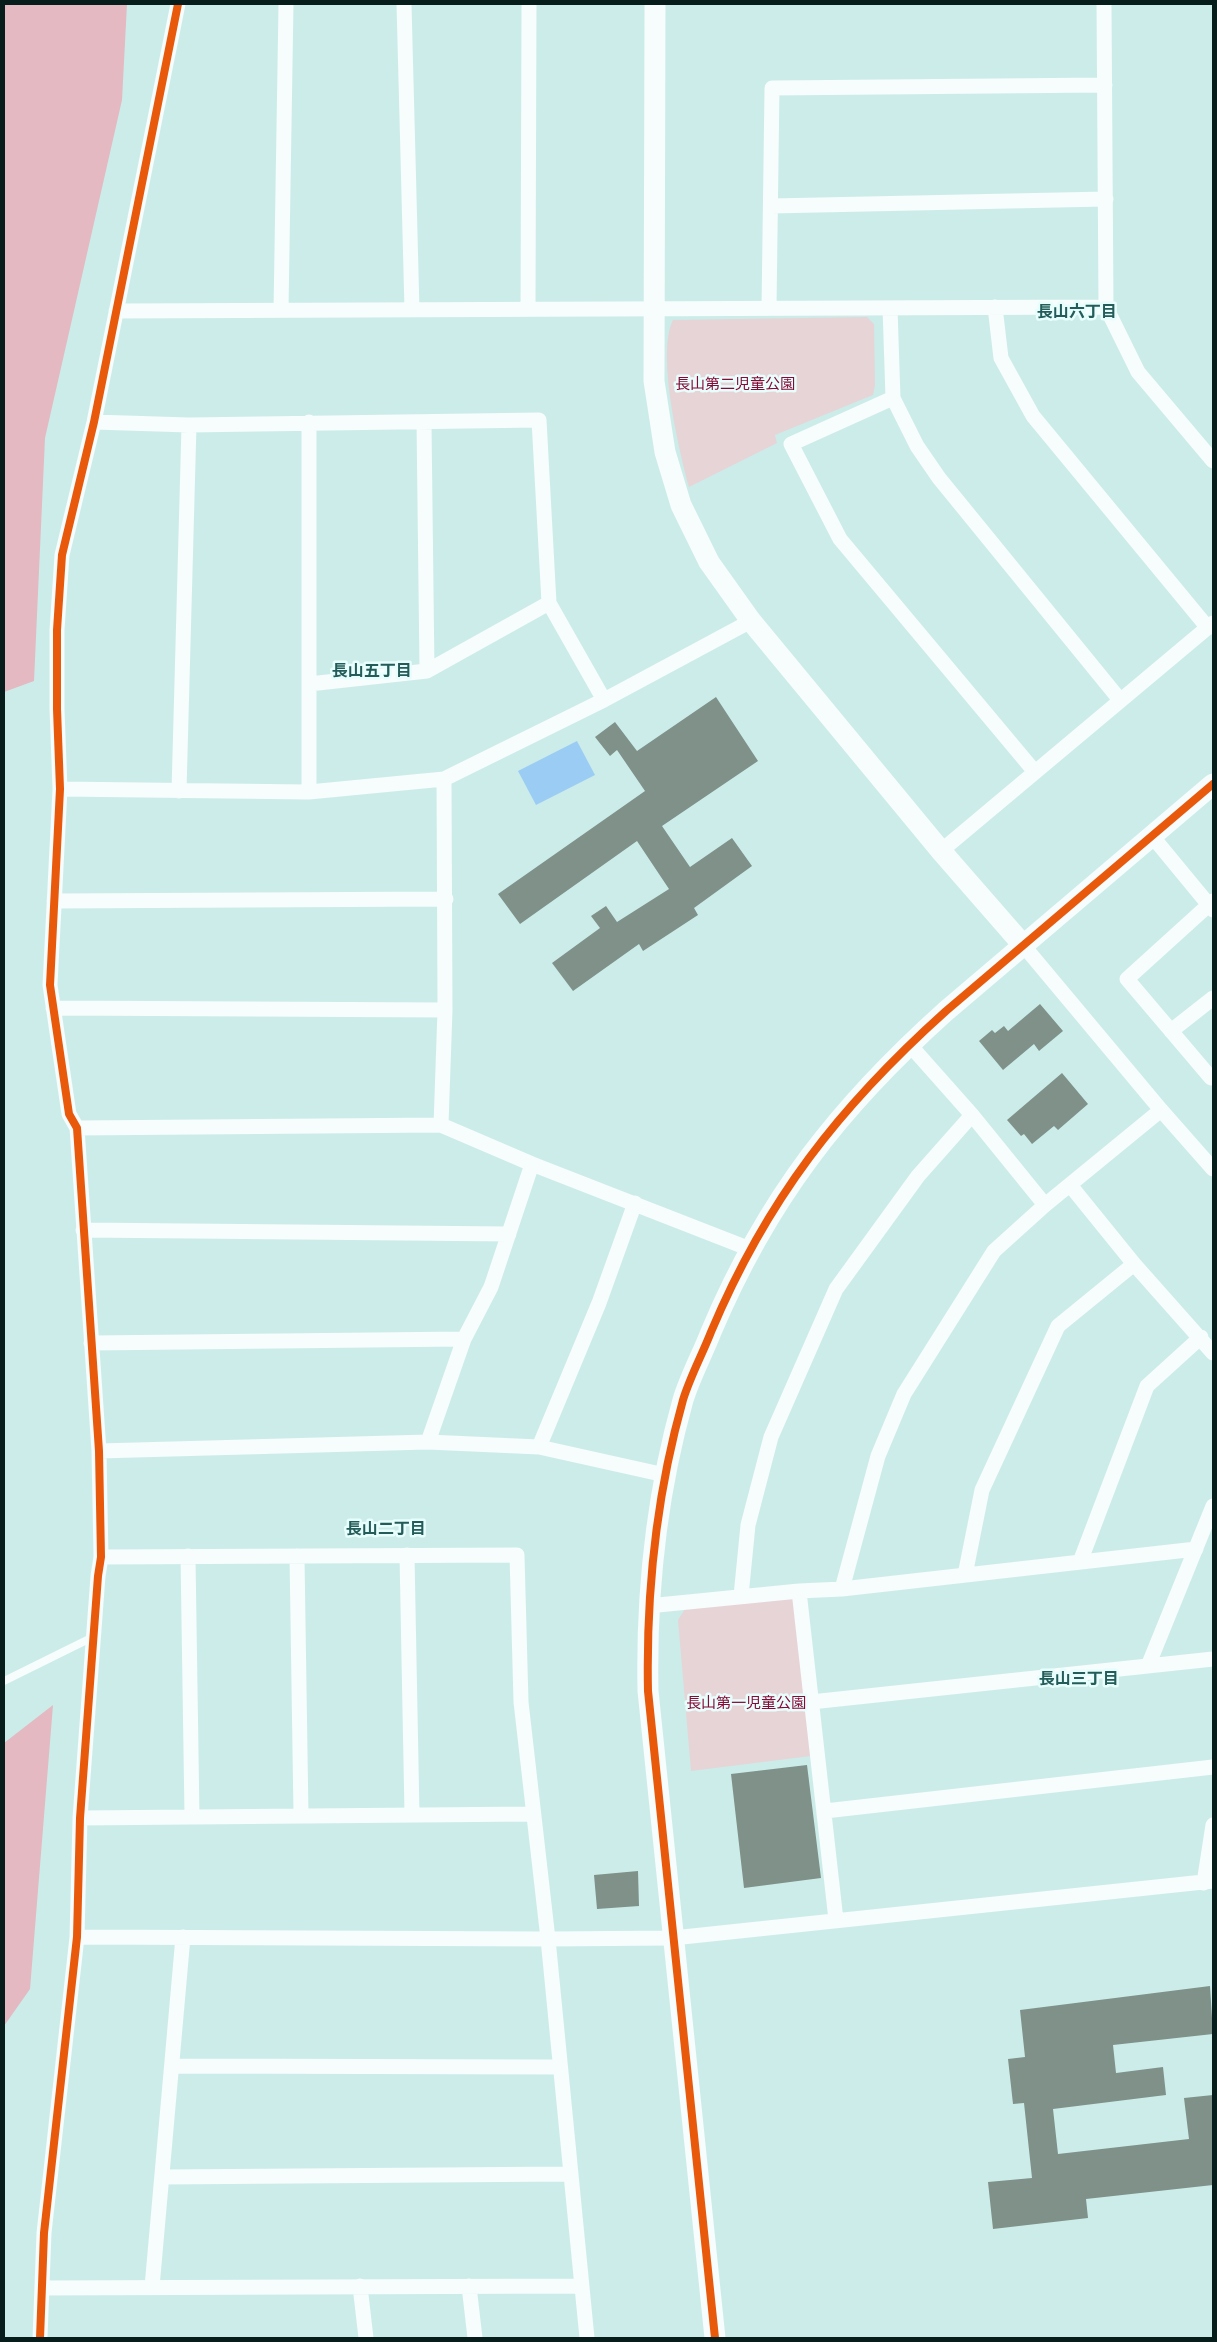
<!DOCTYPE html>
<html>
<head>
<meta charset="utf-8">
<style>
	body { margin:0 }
	#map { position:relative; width:1217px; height:2342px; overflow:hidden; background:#cbece9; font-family:"Alegreya Sans",sans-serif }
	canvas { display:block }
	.frame { position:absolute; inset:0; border:5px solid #061d1c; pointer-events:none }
</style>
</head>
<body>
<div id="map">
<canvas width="1217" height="2342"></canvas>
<div class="frame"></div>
</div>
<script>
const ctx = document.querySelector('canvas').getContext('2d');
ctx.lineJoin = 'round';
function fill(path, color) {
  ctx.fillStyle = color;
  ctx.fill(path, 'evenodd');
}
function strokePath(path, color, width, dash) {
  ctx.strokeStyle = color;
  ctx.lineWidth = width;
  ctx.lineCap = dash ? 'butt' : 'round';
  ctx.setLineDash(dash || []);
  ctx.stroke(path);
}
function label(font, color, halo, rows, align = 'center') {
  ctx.font = font + ' "Alegreya Sans","Noto Sans JP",sans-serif';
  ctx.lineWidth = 5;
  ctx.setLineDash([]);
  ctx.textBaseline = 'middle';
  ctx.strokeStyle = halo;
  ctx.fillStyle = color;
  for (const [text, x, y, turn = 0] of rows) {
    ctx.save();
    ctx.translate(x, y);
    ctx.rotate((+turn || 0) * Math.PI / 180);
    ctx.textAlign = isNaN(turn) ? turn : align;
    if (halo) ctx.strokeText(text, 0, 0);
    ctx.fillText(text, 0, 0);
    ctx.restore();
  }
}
fill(new Path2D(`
	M 867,317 L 874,324 L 875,385 L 873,395 L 775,435 L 777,443 L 689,487 C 679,450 656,353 673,320 Z
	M 795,1596 L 811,1756 L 691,1771 L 678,1620 L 685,1609 Z`), '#e7d4d7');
fill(new Path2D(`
	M 4,4 L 127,4 L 122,100 L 45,438 L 34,681 L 4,692 Z
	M 53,1705 L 30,1989 L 4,2026 L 4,1743 Z`), '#e4b9c1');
fill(new Path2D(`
	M 577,741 L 595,775 L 536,805 L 518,771 Z`), '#9bccf4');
fill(new Path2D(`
	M 716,697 L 758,761 L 662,826 L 690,867 L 732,838 L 752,866 L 694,908 L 698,915 L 643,951 L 639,944 L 573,991 L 552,963 L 600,928 L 591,916 L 606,906 L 617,922 L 669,889 L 637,841 L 520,924 L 498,894 L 645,791 L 617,750 L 610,756 L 595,737 L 615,722 L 637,751 Z
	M 1040,1004 L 1063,1031 L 1039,1051 L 1034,1044 L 1003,1070 L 979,1041 L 992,1030 L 995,1033 L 1004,1026 L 1008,1031 Z
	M 1062,1073 L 1088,1104 L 1058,1130 L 1054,1126 L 1032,1144 L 1024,1134 L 1021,1136 L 1007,1120 Z
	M 807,1765 L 821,1878 L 744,1888 L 731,1774 Z
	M 638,1871 L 639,1906 L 597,1909 L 594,1875 Z
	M 1210,1986 L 1213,2034 L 1113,2045 L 1116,2073 L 1163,2067 L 1166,2095 L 1053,2109 L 1058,2154 L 1189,2139 L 1184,2098 L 1213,2095 L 1213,2185 L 1086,2199 L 1088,2218 L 993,2229 L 988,2182 L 1032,2178 L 1024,2103 L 1013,2104 L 1008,2059 L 1025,2057 L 1020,2010 Z`), '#7f9188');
strokePath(new Path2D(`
	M 4,1681 L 93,1637`), '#f7fcfc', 8);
strokePath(new Path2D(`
	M 404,4 L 412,310
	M 1104,4 L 1106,307 L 1138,372 L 1213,461
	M 771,206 L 1106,199
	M 995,307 L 1001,358 L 1033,416 L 1208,628
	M 769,308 L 772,88 L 1105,85
	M 890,308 L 893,398 L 917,446 L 939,478 L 1120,700
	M 528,309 L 529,4
	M 281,310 L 286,4
	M 116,311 L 1106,307
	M 893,398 L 791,444 L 840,539 L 1035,772
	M 94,422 L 189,425 L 539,420 L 549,603 L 604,700
	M 309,422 L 309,792
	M 424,422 L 427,671
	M 309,684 L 427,671 L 549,603
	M 444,779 L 445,1010 L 441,1125 L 532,1164 L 750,1249
	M 60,789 L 309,792 L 444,779 L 604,700 L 751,621
	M 179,791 L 189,425
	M 1152,836 L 1213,910
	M 941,851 L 1213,623
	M 54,901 L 446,899
	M 1213,901 L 1127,979 L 1211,1078 L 1213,1076
	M 1023,945 L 1161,1110 L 1213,1169
	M 53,1008 L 445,1010
	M 1171,1031 L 1213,998
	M 909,1044 L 972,1115 L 1045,1205
	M 77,1128 L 441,1125
	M 1070,1185 L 1134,1264 L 1213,1353
	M 83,1230 L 509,1234
	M 91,1343 L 464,1339
	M 428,1442 L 464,1339 L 491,1287 L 532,1164
	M 539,1447 L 599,1303 L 635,1203
	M 99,1451 L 428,1442 L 539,1447 L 665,1475
	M 407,1555 L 412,1815
	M 188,1556 L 192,1817
	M 297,1556 L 301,1816
	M 101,1557 L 517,1555 L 521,1702 L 548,1939 L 587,2338
	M 1080,1562 L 1147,1386 L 1201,1337
	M 965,1575 L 982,1490 L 1058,1326 L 1134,1264
	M 842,1589 L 878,1456 L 904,1394 L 994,1251 L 1045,1205 L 1161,1110
	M 799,1591 L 836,1920
	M 741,1596 L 748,1525 L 771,1437 L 836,1289 L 918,1176 L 972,1115
	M 648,1606 L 799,1591 L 842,1589 L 1196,1549
	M 1148,1666 L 1213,1506
	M 811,1702 L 1213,1659
	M 825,1811 L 1213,1767
	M 80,1818 L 533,1814
	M 1204,1883 L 1213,1825
	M 77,1937 L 548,1939 L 673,1938 L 1213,1881
	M 172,2066 L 560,2067
	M 162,2177 L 570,2174
	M 360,2286 L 366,2338
	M 469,2286 L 475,2338
	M 152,2287 L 183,1937
	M 43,2288 L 582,2286
	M 40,2338 L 44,2233 L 77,1937 L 80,1818 L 98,1576 L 101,1557 L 99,1451 L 77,1128 L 69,1114 L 50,985 L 60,789 L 57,709 L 57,630 L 62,555 L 94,422 L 178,4`), '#f7fcfc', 15);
strokePath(new Path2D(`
	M 655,4 L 654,381 L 665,452 L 681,505 L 709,562 L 751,621 L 941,851 L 1023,945
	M 715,2338 L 648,1691 C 646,1593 656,1496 683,1400 C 690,1377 702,1355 711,1332 C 767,1199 839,1107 946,1011 L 1213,784`), '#f7fcfc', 21);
strokePath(new Path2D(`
	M 40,2338 L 44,2233 L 77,1937 L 80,1818 L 98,1576 L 101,1557 L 99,1451 L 77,1128 L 69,1114 L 50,985 L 60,789 L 57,709 L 57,630 L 62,555 L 94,422 L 178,4
	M 715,2338 L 648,1691 C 646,1593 656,1496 683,1400 C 690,1377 702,1355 711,1332 C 767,1199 839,1107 946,1011 L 1213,784`), '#e8590c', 8);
label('15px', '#890935', '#e7fefc', [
	["長山第二児童公園",735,384],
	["長山第一児童公園",746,1703]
]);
label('bold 16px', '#235c59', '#e7fefc', [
	["長山六丁目",1077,312],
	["長山五丁目",372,671],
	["長山二丁目",386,1529],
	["長山三丁目",1079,1679]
]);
</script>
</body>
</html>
